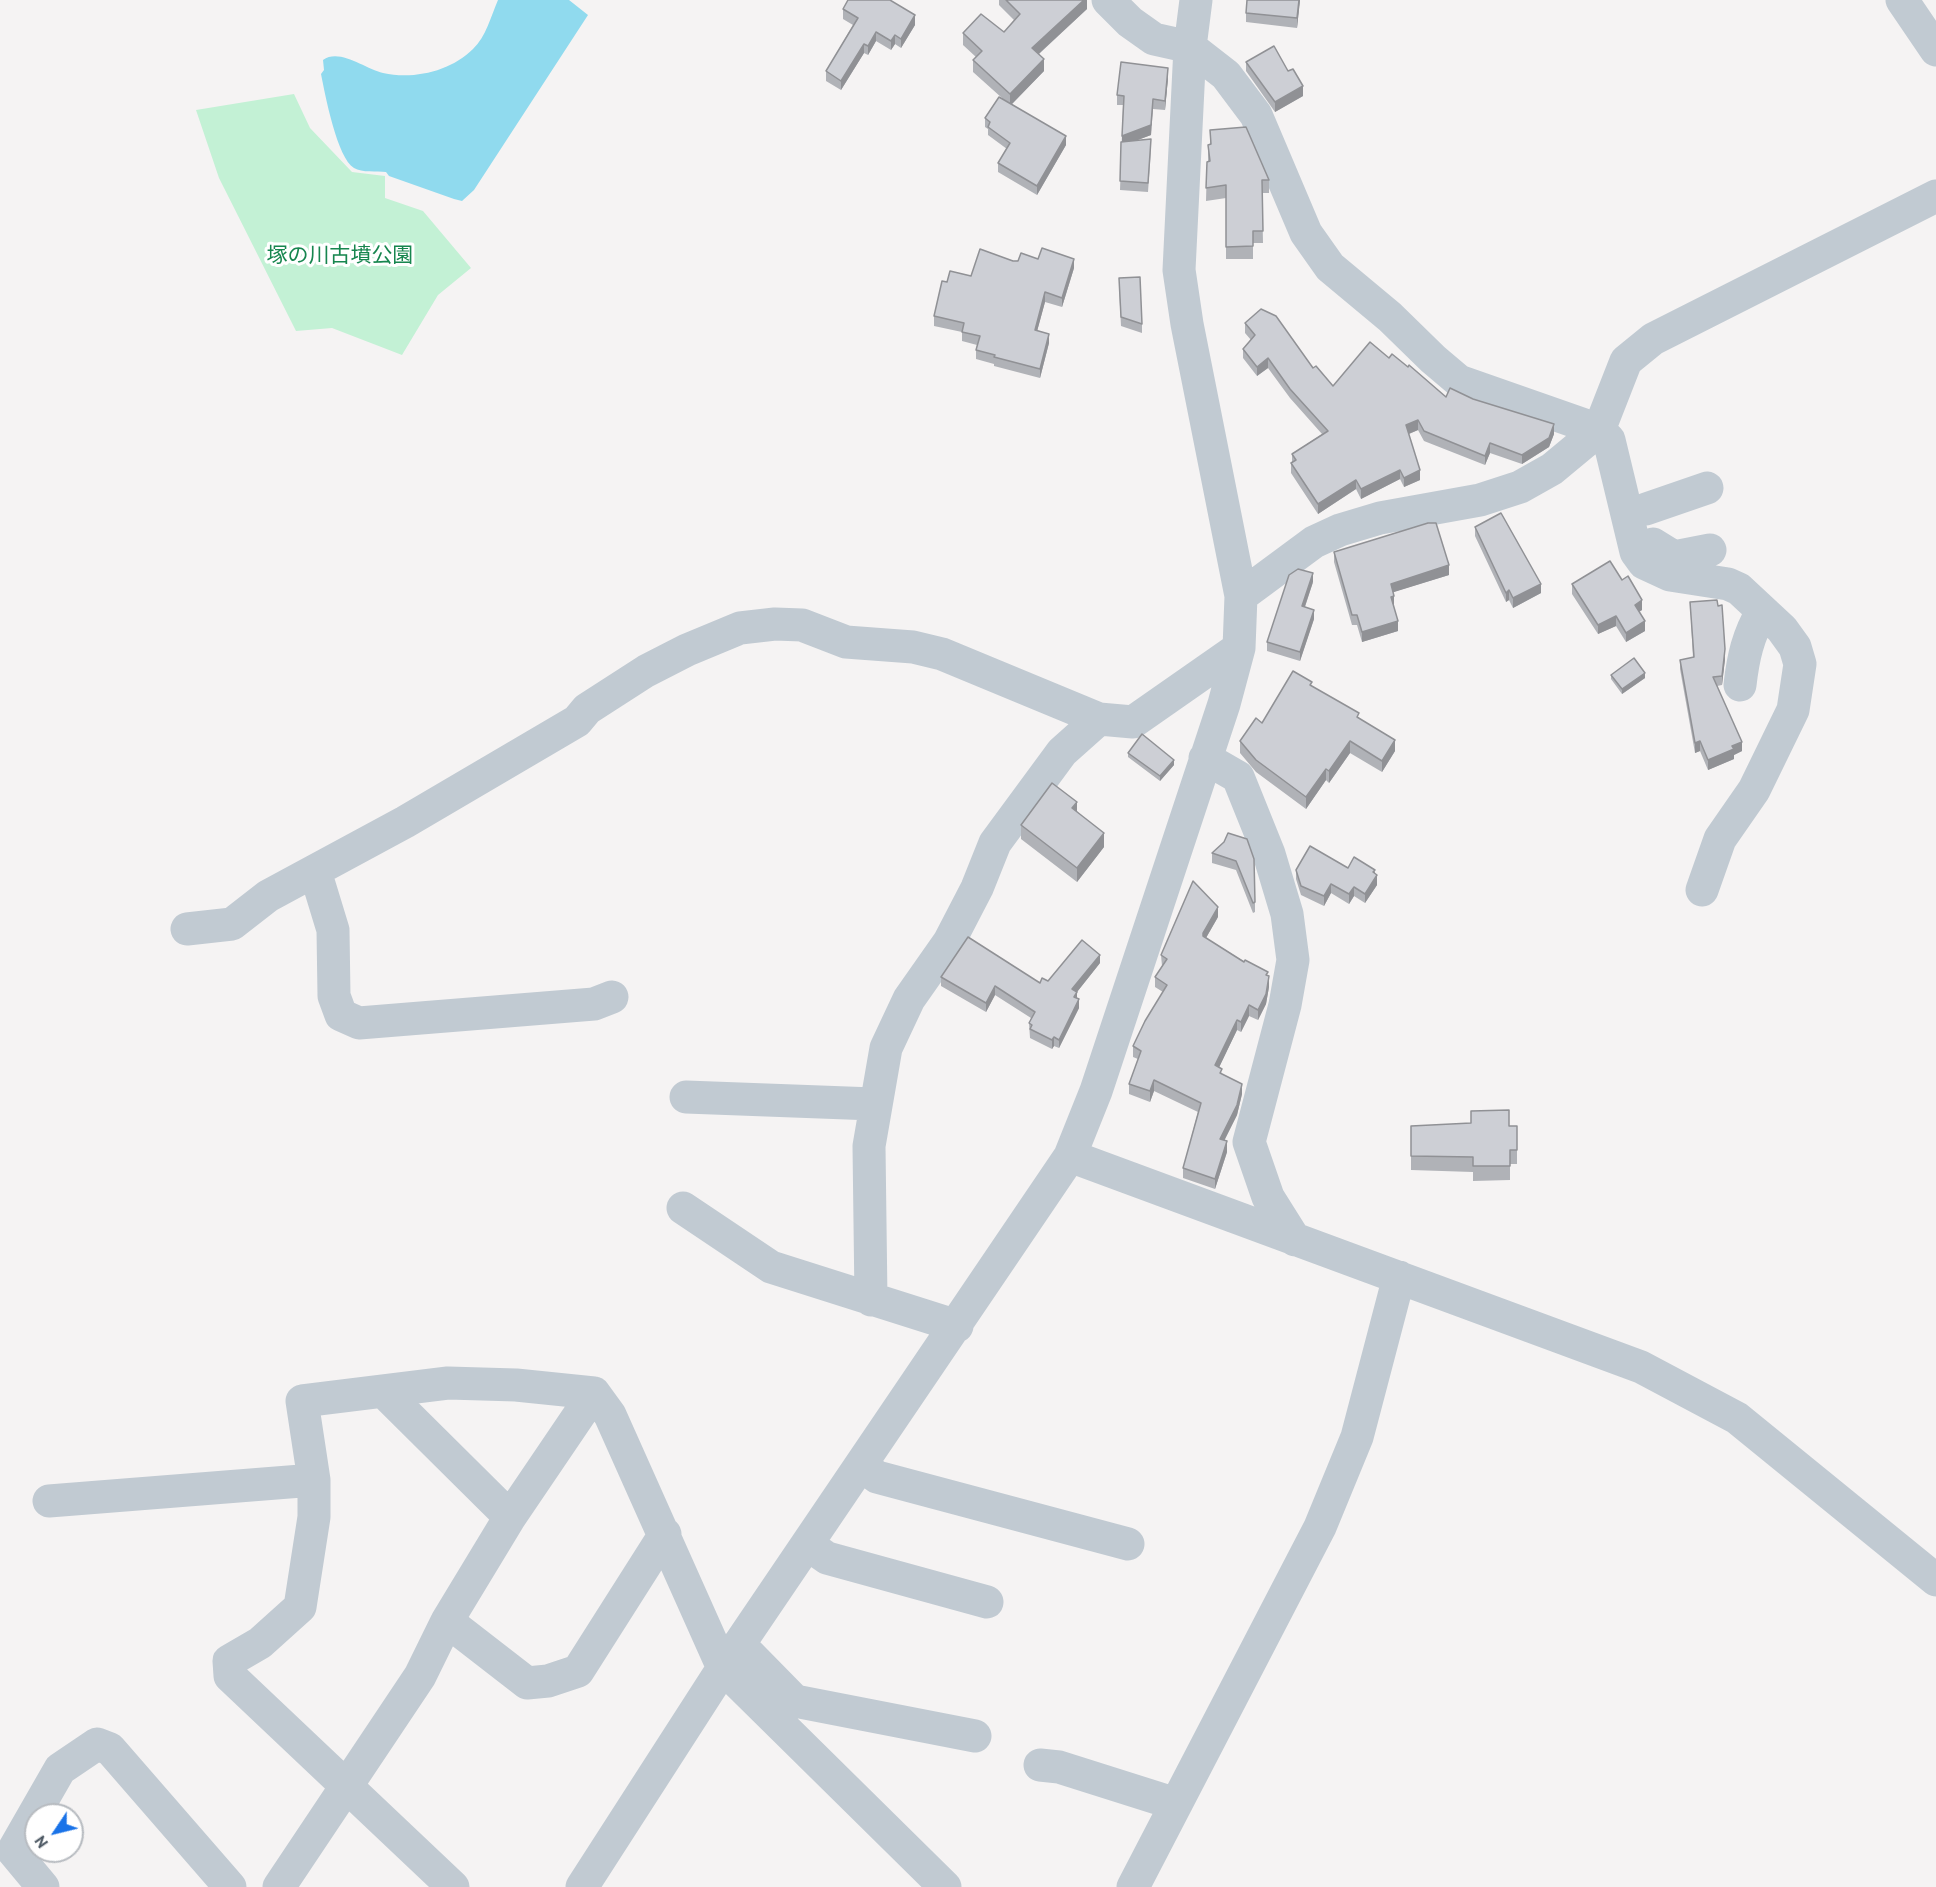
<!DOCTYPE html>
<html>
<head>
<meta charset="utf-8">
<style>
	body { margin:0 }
	#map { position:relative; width:1936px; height:1887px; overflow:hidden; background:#f5f3f3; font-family:"PT Sans",sans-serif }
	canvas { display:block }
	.north { position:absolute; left:24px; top:1803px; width:60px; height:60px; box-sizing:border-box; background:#fff; border:2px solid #b7bbc0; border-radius:50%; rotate:235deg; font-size:16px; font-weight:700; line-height:24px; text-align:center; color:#4a5661 }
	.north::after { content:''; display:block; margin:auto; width:21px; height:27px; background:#1a73e8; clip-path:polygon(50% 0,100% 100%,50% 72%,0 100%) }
</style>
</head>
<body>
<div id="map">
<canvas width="1936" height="1887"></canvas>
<div class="north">N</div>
</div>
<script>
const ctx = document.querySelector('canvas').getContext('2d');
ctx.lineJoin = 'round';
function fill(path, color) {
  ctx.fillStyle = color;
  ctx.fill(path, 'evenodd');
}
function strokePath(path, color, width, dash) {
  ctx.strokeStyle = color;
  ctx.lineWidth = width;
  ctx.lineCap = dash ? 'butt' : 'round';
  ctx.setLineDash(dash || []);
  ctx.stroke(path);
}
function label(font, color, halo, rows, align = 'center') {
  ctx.font = font + ' "PT Sans","Noto Sans JP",sans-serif';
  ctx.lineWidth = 6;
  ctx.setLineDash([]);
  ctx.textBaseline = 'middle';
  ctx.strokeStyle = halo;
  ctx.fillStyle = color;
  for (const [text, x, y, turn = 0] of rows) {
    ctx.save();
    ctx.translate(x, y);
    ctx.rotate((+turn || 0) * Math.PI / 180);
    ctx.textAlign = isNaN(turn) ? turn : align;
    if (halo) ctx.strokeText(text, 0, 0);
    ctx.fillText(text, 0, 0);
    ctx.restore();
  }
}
fill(new Path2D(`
	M 294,94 L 310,128 L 352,172 L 385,176 L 385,198 L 423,211 L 471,268 L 438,295 L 402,355 L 332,328 L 296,331 L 219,178 L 196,110 Z`), '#c3f1d5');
fill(new Path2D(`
	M 498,0 L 569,0 L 588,15 L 474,190 L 462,201 L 454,199 L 389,176 L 386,172 C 377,171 362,173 354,168 C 337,158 325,94 321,74 L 324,70 L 323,60 C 340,48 365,69 383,73 C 414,80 451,71 473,49 C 486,37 491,16 498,0 Z`), '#90daee');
strokePath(new Path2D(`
	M 1108,0 L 1130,22 L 1154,39 L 1190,47 L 1226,75 L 1256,115 L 1306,233 L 1330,267 L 1390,317 L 1433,359 L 1459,381 L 1599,430 L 1609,440 L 1636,552 L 1644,563 L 1670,575 L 1728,584 L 1739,589 L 1782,629 L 1795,647 L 1800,664 L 1793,710 L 1754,790 L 1720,839 L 1702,890
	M 1902,0 L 1936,50
	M 1646,509 L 1707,488
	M 1653,544 L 1674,557 L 1710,550
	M 1241,596 L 1314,542 L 1340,530 L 1380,518 L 1480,500 L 1520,487 L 1552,469 L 1599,430 L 1626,361 L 1653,339 L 1936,196
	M 1740,685 C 1743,658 1748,635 1762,612
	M 1205,758 L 1238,777 L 1269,854 L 1287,914 L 1293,960 L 1285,1005 L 1249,1142 L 1268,1197 L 1295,1240
	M 315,871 L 333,930 L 334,996 L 341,1015 L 359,1023 L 594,1004 L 612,997
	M 187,929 L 232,924 L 268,896 L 405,822 L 577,721 L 587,709 L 646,671 L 687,650 L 740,628 L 775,624 L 802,625 L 846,642 L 913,647 L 942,654 L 1099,719 L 1133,722 L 1239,648
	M 686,1097 L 874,1104
	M 1070,1156 L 1641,1367 L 1737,1418 L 1936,1580
	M 683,1208 L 771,1267 L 957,1326
	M 871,1300 L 869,1146 L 886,1048 L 909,999 L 949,942 L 977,888 L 995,843 L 1062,752 L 1099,719
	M 384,1392 L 510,1517
	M 861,1465 L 877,1477 L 1128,1544
	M 49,1501 L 314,1480
	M 807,1544 L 827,1558 L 987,1602
	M 447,1621 L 527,1683 L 548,1681 L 578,1671 L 665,1534
	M 739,1644 L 795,1701 L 975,1736
	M 1040,1765 L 1059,1767 L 1176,1804
	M 43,1887 L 13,1851 L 60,1769 L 97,1744 L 110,1749 L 230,1887
	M 279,1887 L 420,1676 L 447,1621 L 510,1517 L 594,1393
	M 453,1887 L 230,1676 L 229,1661 L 260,1643 L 300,1607 L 314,1517 L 314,1480 L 302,1401 L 448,1383 L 516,1385 L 594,1393 L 610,1415 L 723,1668 L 945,1887
	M 582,1887 L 723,1668 L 1070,1156 L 1096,1091 L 1224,704 L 1239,648 L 1241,596 L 1187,324 L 1179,270 L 1190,47 L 1196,0
	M 1133,1887 L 1320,1527 L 1357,1437 L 1399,1277`), '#c1cad2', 33);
fill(new Path2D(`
	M 999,0 L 1087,0 L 1087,9 L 1039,54 L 1044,71 L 1012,104 L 1066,145 L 1037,195 L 998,172 L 998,163 L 1007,149 L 988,135 L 988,129 L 985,127 L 985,118 L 1002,98 L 973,72 L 973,60 L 976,57 L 963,45 L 963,33 L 1004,32 L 1014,20 L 999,5 Z
	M 1300,0 L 1297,28 L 1246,22 L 1246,13 Z
	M 843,9 L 915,25 L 901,48 L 895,44 L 891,50 L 876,41 L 868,55 L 864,53 L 841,90 L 826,81 L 826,71 L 853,25 L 843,19 Z
	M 1246,62 L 1303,96 L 1275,112 L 1246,71 Z
	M 1168,78 L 1165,110 L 1153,109 L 1151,135 L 1135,141 L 1151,149 L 1148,192 L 1120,190 L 1123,105 L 1117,105 L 1117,95 Z
	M 1210,130 L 1269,180 L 1269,193 L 1262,193 L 1263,243 L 1253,243 L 1253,259 L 1226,259 L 1226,198 L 1206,201 L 1207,162 L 1208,161 L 1208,145 L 1210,145 Z
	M 1038,259 L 1074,268 L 1062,307 L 1045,302 L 1037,331 L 1049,343 L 1040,378 L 994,366 L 994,364 L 976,359 L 976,350 L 977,345 L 962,341 L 962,332 L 934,326 L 934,316 L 947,282 L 971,276 L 1013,261 Z
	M 1119,287 L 1142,324 L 1142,333 L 1121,326 Z
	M 1245,323 L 1313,368 L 1333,386 L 1389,358 L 1408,367 L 1446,397 L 1554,434 L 1549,447 L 1522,464 L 1490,453 L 1485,465 L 1424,441 L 1418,430 L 1409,434 L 1420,480 L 1404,487 L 1400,479 L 1361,499 L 1356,489 L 1318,514 L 1291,473 L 1291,463 L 1292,462 L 1292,454 L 1322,434 L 1290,398 L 1268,368 L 1257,376 L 1243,358 L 1243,349 L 1251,340 L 1245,333 Z
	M 1475,527 L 1541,593 L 1513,608 L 1509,600 L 1506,602 L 1475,536 Z
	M 1334,552 L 1449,575 L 1393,592 L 1393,605 L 1398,631 L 1362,642 L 1357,625 L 1352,625 L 1334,562 Z
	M 1622,580 L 1642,610 L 1639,612 L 1645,631 L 1626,642 L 1616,626 L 1598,634 L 1572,594 L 1572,584 Z
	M 1313,582 L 1305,607 L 1314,619 L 1300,661 L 1267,651 L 1267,642 Z
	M 1690,602 L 1725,659 L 1722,685 L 1717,686 L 1742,751 L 1734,755 L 1734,759 L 1708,770 L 1700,751 L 1695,753 L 1680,669 L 1680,660 L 1693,658 Z
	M 1611,675 L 1645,678 L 1622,694 L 1611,679 Z
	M 1312,686 L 1359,718 L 1395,751 L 1382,772 L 1350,753 L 1329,783 L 1326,780 L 1306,809 L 1256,772 L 1240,753 L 1240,741 Z
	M 1128,753 L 1174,765 L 1160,781 L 1128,757 Z
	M 1077,811 L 1104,847 L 1077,882 L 1021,839 L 1021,825 Z
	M 1228,833 L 1255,902 L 1255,912 L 1253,913 L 1236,870 L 1212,863 L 1212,853 L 1224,842 Z
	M 1348,868 L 1375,874 L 1377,885 L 1365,903 L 1354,896 L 1349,904 L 1331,893 L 1324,906 L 1301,895 L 1296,879 L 1296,870 Z
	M 1218,917 L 1206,938 L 1268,976 L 1269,987 L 1266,1004 L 1258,1020 L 1249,1016 L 1241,1032 L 1237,1030 L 1219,1067 L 1222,1074 L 1242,1094 L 1237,1115 L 1224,1141 L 1227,1152 L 1215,1189 L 1183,1178 L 1183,1168 L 1198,1112 L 1154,1091 L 1150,1102 L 1129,1094 L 1129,1084 L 1138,1059 L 1133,1057 L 1133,1046 L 1163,992 L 1155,987 L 1155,977 L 1162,966 L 1161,955 Z
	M 1100,963 L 1077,992 L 1077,998 L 1079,1008 L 1059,1048 L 1054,1046 L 1052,1049 L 1030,1038 L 1029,1023 L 1031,1018 L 995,995 L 986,1012 L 941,986 L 941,977 L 1040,983 L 1048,981 Z
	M 1411,1126 L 1509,1126 L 1517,1150 L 1517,1164 L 1510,1164 L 1510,1180 L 1473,1181 L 1473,1172 L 1411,1170 Z`), '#b0b2b7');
fill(new Path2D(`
	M 1084,0 L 1087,0 L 1087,9 L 1032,60 L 1032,48 Z
	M 1299,0 L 1300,0 L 1297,28 L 1297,18 Z
	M 915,15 L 915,25 L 901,48 L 901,39 Z
	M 876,32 L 876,41 L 868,55 L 868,46 Z
	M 895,35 L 895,44 L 891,50 L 891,41 Z
	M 864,44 L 864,53 L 841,90 L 841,81 Z
	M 1044,59 L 1044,71 L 1010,106 L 1010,94 Z
	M 1168,68 L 1168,78 L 1165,110 L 1165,101 Z
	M 1303,86 L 1303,96 L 1275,112 L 1275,102 Z
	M 1153,99 L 1151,135 L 1122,146 L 1122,136 Z
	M 1066,136 L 1066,145 L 1037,195 L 1037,186 Z
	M 1074,259 L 1074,268 L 1062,307 L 1062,298 Z
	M 1045,292 L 1045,302 L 1035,339 L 1035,330 Z
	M 1049,334 L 1049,343 L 1040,378 L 1040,369 Z
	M 1268,358 L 1268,368 L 1257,376 L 1257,367 Z
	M 1418,420 L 1418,430 L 1406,435 L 1406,425 Z
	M 1554,424 L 1554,434 L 1549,447 L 1522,464 L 1522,455 Z
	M 1490,443 L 1490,453 L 1485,465 L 1485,456 Z
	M 1400,470 L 1400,479 L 1361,499 L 1361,489 Z
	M 1420,470 L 1420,480 L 1404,487 L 1404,478 Z
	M 1356,480 L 1356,489 L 1318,514 L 1318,504 Z
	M 1449,565 L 1449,575 L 1391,593 L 1391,584 Z
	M 1313,573 L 1313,582 L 1302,615 L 1302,606 Z
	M 1541,584 L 1541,593 L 1513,608 L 1513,598 Z
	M 1509,590 L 1509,600 L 1506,602 L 1506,593 Z
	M 1394,596 L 1394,605 L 1391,606 L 1391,597 Z
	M 1642,600 L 1642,610 L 1635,614 L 1635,605 Z
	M 1314,610 L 1314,619 L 1300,661 L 1300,652 Z
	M 1616,616 L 1616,626 L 1598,634 L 1598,625 Z
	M 1398,621 L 1398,631 L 1362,642 L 1362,632 Z
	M 1645,621 L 1645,631 L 1626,642 L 1626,633 Z
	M 1725,649 L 1725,659 L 1722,685 L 1722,676 Z
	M 1645,673 L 1645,678 L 1622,694 L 1622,689 Z
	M 1395,740 L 1395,751 L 1382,772 L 1382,761 Z
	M 1350,741 L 1350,753 L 1329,783 L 1329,771 Z
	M 1700,741 L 1700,751 L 1695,753 L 1695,743 Z
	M 1742,742 L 1742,751 L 1734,755 L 1734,759 L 1708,770 L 1708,760 L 1732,746 Z
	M 1174,760 L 1174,765 L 1160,781 L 1160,776 Z
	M 1326,769 L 1326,780 L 1306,809 L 1306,797 Z
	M 1077,802 L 1077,817 L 1072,808 Z
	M 1104,833 L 1104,847 L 1077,882 L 1077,868 Z
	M 1375,870 L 1375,879 L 1377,875 L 1377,885 L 1365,903 L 1365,894 Z
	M 1331,884 L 1331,893 L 1324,906 L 1324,896 Z
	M 1354,887 L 1354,896 L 1349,904 L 1349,894 Z
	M 1218,907 L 1218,917 L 1203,943 L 1203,933 Z
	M 1100,955 L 1100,963 L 1077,992 L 1077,1001 L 1072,989 Z
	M 1269,976 L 1269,987 L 1266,1004 L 1258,1020 L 1258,1010 Z
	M 995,986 L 995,995 L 986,1012 L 986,1003 Z
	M 1079,999 L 1079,1008 L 1059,1048 L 1059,1040 Z
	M 1249,1005 L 1249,1016 L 1241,1032 L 1241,1022 Z
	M 1237,1020 L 1237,1030 L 1215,1076 L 1215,1065 Z
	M 1054,1037 L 1054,1046 L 1052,1049 L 1052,1040 Z
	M 1154,1080 L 1154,1091 L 1150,1102 L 1150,1091 Z
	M 1242,1084 L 1242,1094 L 1237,1115 L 1220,1149 L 1220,1139 Z
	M 1227,1141 L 1227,1152 L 1215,1189 L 1215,1179 Z`), '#909195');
const building = new Path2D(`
	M 848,0 L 890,0 L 915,15 L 901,39 L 895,35 L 891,41 L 876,32 L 868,46 L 864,44 L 841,81 L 826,71 L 858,18 L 843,9 Z
	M 1006,0 L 1084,0 L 1032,48 L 1044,59 L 1010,94 L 973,60 L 982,51 L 963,33 L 981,14 L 1004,32 L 1020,14 Z
	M 1247,0 L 1299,0 L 1297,18 L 1246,13 Z
	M 1274,46 L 1288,71 L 1293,69 L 1303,86 L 1275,102 L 1246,62 Z
	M 1121,62 L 1168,68 L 1165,101 L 1153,99 L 1151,125 L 1122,136 L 1124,96 L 1117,95 Z
	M 999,97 L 1066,136 L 1037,186 L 998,163 L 1010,143 L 988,127 L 990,122 L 985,118 Z
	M 1246,127 L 1269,180 L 1262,180 L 1263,231 L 1253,231 L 1253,246 L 1226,247 L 1226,185 L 1206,188 L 1207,162 L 1210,161 L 1208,145 L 1211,144 L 1210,130 Z
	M 1151,139 L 1148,183 L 1120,181 L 1121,142 Z
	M 1042,248 L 1074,259 L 1062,298 L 1045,292 L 1035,330 L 1049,334 L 1040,369 L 994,357 L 995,355 L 976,350 L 980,336 L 962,332 L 964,323 L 934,316 L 942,281 L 947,282 L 950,271 L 971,276 L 980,249 L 1013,261 L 1018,261 L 1021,253 L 1038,259 Z
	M 1140,277 L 1142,324 L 1121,317 L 1119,278 Z
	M 1261,309 L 1276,316 L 1313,368 L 1316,366 L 1333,386 L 1370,342 L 1389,358 L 1392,354 L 1408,367 L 1409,365 L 1446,397 L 1450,388 L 1473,399 L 1554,424 L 1549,438 L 1522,455 L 1490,443 L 1485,456 L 1424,431 L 1418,420 L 1406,425 L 1420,470 L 1404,478 L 1400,470 L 1361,489 L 1356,480 L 1318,504 L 1291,463 L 1296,460 L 1292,454 L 1328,431 L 1290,389 L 1268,358 L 1257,367 L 1243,349 L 1255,335 L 1245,323 Z
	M 1501,513 L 1541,584 L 1513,598 L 1509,590 L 1506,593 L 1475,527 Z
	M 1428,523 L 1436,523 L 1449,565 L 1391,584 L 1394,596 L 1391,597 L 1398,621 L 1362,632 L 1357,615 L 1352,615 L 1334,552 Z
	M 1610,561 L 1622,580 L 1628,576 L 1642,600 L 1635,605 L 1645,621 L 1626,633 L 1616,616 L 1598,625 L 1572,584 Z
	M 1298,569 L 1313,573 L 1302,606 L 1314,610 L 1300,652 L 1267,642 L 1289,575 Z
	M 1717,600 L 1718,606 L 1722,605 L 1725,649 L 1722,676 L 1713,677 L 1742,742 L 1732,746 L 1734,749 L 1708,760 L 1700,741 L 1695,743 L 1680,660 L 1694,657 L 1690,602 Z
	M 1634,658 L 1645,673 L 1622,689 L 1611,675 Z
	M 1293,671 L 1312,682 L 1310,685 L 1359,713 L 1357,717 L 1395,740 L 1382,761 L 1350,741 L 1329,771 L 1326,769 L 1306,797 L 1256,760 L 1240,741 L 1256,718 L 1262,723 Z
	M 1142,734 L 1174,760 L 1160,776 L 1128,753 Z
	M 1052,783 L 1077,802 L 1072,808 L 1104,833 L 1077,868 L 1021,825 Z
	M 1228,833 L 1247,839 L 1254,859 L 1255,902 L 1253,903 L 1236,861 L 1212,853 L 1224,842 Z
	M 1310,846 L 1348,868 L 1354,857 L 1375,870 L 1373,872 L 1377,875 L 1365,894 L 1354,887 L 1349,894 L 1331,884 L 1324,896 L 1301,886 L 1296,870 Z
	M 1193,881 L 1218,907 L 1203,933 L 1203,936 L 1244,962 L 1245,960 L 1268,972 L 1266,975 L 1269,976 L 1266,994 L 1258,1010 L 1249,1005 L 1241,1022 L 1237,1020 L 1215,1065 L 1222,1069 L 1220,1073 L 1242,1084 L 1237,1105 L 1220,1139 L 1227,1141 L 1215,1179 L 1183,1168 L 1201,1103 L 1154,1080 L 1150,1091 L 1129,1084 L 1141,1051 L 1133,1046 L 1145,1021 L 1167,985 L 1155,977 L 1167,959 L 1161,955 Z
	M 968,937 L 1040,983 L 1042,978 L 1048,981 L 1082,940 L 1100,955 L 1072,989 L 1077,992 L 1074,997 L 1079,999 L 1059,1040 L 1054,1037 L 1052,1040 L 1030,1029 L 1032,1025 L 1029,1023 L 1035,1012 L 995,986 L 986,1003 L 941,977 Z
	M 1509,1110 L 1509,1126 L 1517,1126 L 1517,1150 L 1510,1150 L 1510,1166 L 1473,1166 L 1473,1157 L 1411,1156 L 1411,1126 L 1471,1123 L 1471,1111 Z`);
fill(building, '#cdcfd5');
strokePath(building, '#909195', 1.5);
label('21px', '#17864f', '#fff', [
	["塚の川古墳公園",340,256]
]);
</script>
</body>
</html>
